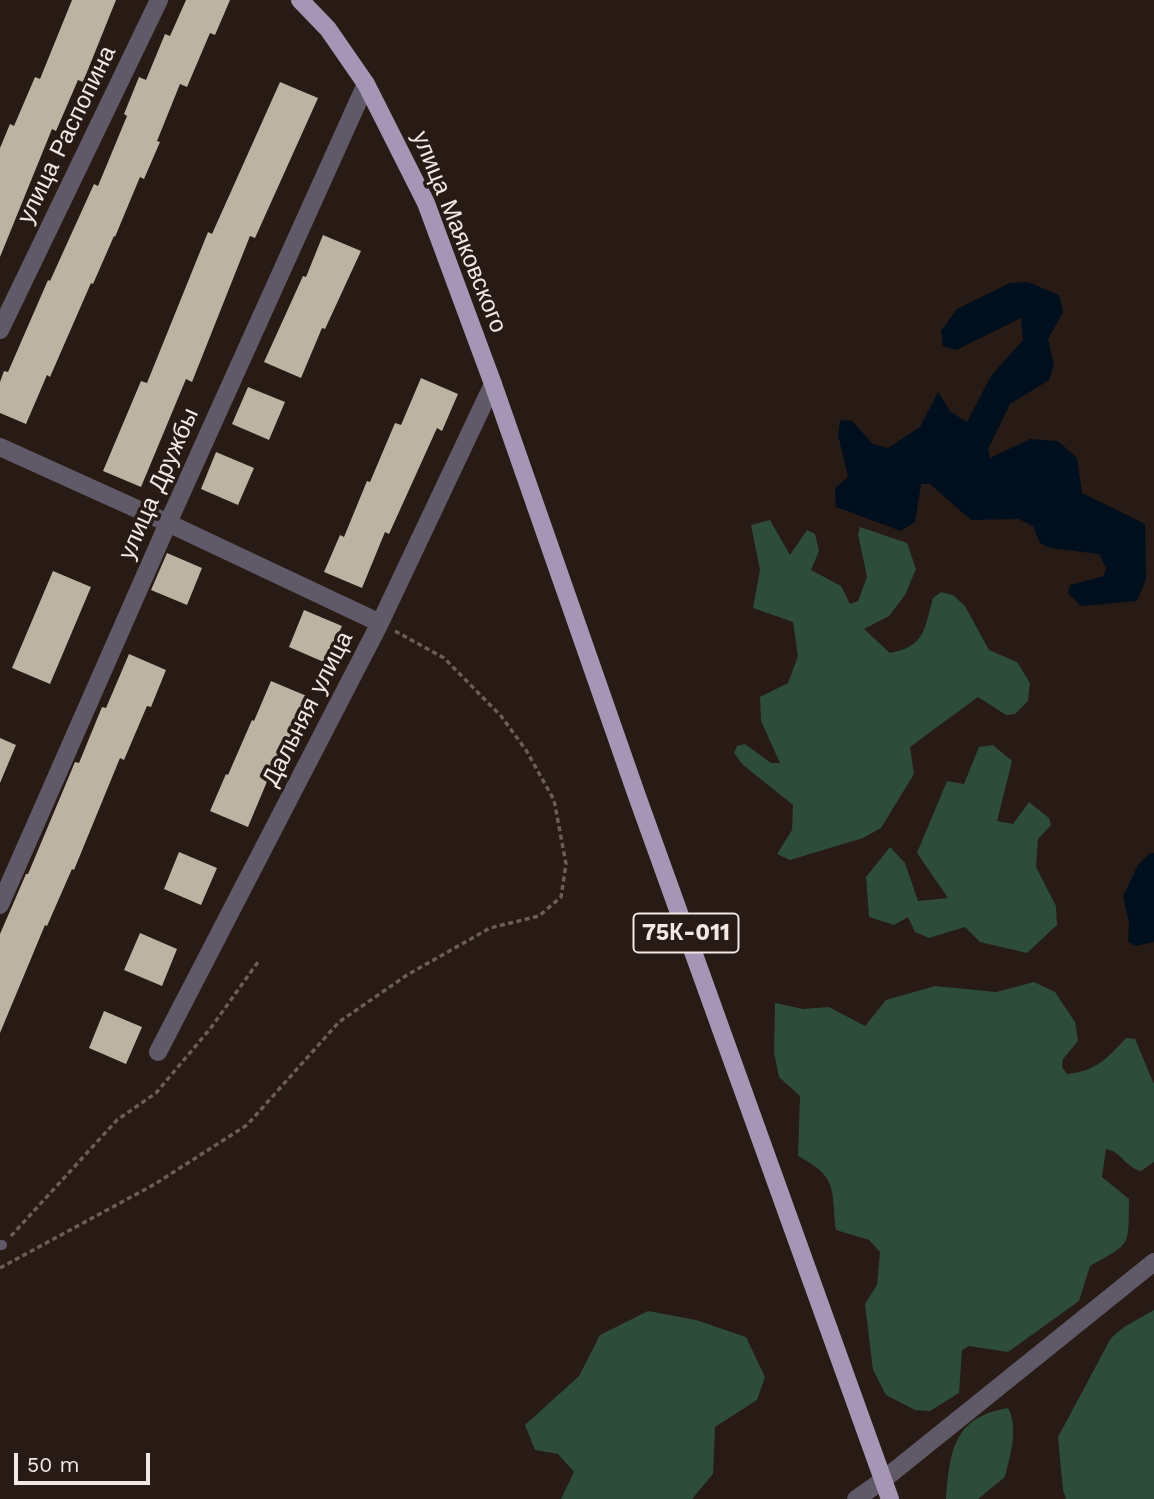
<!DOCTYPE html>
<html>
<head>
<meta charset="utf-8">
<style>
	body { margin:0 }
	#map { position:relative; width:1154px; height:1499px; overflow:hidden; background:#281a14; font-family:"Work Sans",sans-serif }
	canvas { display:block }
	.scale { position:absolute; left:14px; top:1453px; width:136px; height:32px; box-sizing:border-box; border:4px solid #f3e8e4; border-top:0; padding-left:9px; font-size:21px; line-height:24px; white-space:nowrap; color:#f3e8e4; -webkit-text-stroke:5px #281a14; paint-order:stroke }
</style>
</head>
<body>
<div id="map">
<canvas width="1154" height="1499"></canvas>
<div class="scale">50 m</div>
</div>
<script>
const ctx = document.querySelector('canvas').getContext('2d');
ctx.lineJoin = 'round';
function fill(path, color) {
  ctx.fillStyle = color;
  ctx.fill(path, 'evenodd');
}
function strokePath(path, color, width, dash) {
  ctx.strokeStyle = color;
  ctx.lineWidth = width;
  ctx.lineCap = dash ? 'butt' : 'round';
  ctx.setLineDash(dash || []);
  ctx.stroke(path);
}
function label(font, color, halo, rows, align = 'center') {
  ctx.font = font + ' "Work Sans",sans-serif';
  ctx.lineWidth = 7;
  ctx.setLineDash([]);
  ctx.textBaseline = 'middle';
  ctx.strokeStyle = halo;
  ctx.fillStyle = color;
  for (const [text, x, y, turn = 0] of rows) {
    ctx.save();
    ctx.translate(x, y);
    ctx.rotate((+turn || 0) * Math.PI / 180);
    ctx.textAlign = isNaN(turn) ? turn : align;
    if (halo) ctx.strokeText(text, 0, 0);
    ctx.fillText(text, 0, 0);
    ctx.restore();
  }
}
fill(new Path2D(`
	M 770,520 L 790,555 L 807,530 L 815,534 L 819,551 L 811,570 L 841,586 L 850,604 L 858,601 L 867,577 L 858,534 L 860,527 L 907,543 L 916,569 L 905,595 L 889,616 L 864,629 L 890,653 C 926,646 924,629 933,598 L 941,592 L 953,595 L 965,606 L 989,650 L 1017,662 L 1030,683 L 1028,701 L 1015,714 L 1006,715 L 978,697 L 910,747 L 914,774 L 881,828 L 863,838 L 790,860 L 777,854 L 792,830 L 793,805 L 743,765 L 734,753 L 737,746 L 745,744 L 771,763 L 780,763 L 761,721 L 760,697 L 788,683 L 798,656 L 793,622 L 753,608 L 760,570 L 751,525 Z
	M 993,745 L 1012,761 L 997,821 L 1013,824 L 1029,802 L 1049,818 L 1051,825 L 1038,839 L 1036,867 L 1056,906 L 1057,925 L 1027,953 L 980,942 L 965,927 L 929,938 L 915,932 L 908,917 L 894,925 L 869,917 L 866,877 L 890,847 L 905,863 L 918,901 L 948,898 L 917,853 L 947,781 L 964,784 L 979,747 Z
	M 1034,982 L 1055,992 L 1075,1022 L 1078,1041 L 1063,1059 L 1062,1067 L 1067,1074 C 1097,1071 1107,1058 1126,1038 L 1135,1039 L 1154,1084 L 1154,1162 L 1141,1171 C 1126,1168 1121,1151 1106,1149 L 1102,1177 L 1129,1199 C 1128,1247 1133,1242 1090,1266 L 1079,1301 L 1008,1352 L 969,1346 L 962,1350 L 959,1393 L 930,1411 L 915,1410 L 886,1395 L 873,1370 L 865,1304 L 877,1285 L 880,1252 L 869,1240 L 836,1230 C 831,1189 839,1178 798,1156 L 800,1096 L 779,1077 L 774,1053 L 775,1003 L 803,1009 L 829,1007 L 865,1026 L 886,1000 L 935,986 L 996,992 Z
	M 1154,1310 L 1154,1499 L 1066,1499 L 1063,1490 L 1058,1437 L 1111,1338 L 1124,1327 Z
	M 648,1311 L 696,1320 L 746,1337 L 765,1377 L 757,1400 L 715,1427 L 713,1474 L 692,1499 L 561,1499 L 574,1472 L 558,1454 L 535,1450 L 525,1425 L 579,1376 L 600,1335 Z
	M 1008,1408 C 1019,1428 1010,1456 1005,1477 L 978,1499 L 946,1499 C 950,1451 953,1417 1008,1408 Z`), '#2d4c39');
fill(new Path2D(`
	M 1028,282 L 1059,295 L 1063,312 L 1048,339 L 1054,365 L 1049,380 L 1010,404 L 988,449 L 990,458 L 1030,439 L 1058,441 L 1077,458 L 1082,493 L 1145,524 L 1146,579 L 1137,601 L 1081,606 L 1068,593 L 1070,585 L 1104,576 L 1106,568 L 1099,554 L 1050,548 L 1040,543 L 1033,526 L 1019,519 L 971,520 L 930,484 L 921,484 L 915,522 L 901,531 L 836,507 L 835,488 L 848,477 L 838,435 L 840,420 L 852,421 L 873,444 L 888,448 L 920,427 L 938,392 L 951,412 L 967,422 L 991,376 L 1023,340 L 1021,318 L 956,350 L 943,346 L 941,331 L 957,309 L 1010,283 Z
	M 1154,853 L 1154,942 L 1136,946 L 1128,942 L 1129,923 L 1123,896 L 1138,865 L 1149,854 Z`), '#000f1d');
fill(new Path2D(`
	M 72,0 L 116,0 L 83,82 L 78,80 L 56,131 L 52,129 L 0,257 L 0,148 L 10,124 L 14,126 L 35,77 L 40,79 Z
	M 186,0 L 230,0 L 215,35 L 210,33 L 187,87 L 180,84 L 157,141 L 160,142 L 144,179 L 140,177 L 115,237 L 114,236 L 93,284 L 91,283 L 50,377 L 47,375 L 26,424 L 0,413 L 0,382 L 4,371 L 8,372 L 48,280 L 50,281 L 94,184 L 98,186 L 127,116 L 124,114 L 139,77 L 146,80 L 165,34 L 170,36 Z
	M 280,82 L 318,98 L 255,238 L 250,236 L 192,382 L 186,379 L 141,487 L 103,471 L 141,381 L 147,383 L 208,232 L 212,234 Z
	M 323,235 L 361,251 L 325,329 L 322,328 L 301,378 L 264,362 L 303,276 L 306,277 Z
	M 421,378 L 458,394 L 442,431 L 437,428 L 389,534 L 385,532 L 362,588 L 324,572 L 340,535 L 344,537 L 367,481 L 370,482 L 395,423 L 401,425 Z
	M 248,387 L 285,402 L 269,440 L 232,424 Z
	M 216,452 L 254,468 L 238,505 L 201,489 Z
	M 167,553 L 202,568 L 187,605 L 151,590 Z
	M 53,571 L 91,587 L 50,684 L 12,668 Z
	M 304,610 L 342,626 L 326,663 L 289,647 Z
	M 129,654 L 166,670 L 151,707 L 147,706 L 124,760 L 120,758 L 74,870 L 72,869 L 47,926 L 45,925 L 0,1033 L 0,934 L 26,874 L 28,874 L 75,762 L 79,763 L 102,707 L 106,708 Z
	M 271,681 L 309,697 L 273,773 L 271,772 L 248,827 L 210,811 L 226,774 L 228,775 L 252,720 L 254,721 Z
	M 0,738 L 16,745 L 0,783 Z
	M 179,852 L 217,868 L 201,905 L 164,889 Z
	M 140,933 L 177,949 L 162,986 L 124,970 Z
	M 104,1011 L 142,1027 L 126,1064 L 89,1048 Z`), '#bdb3a3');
strokePath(new Path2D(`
	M 11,1236 L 117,1120 L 156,1093 L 210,1029 L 258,962
	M 0,1268 L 155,1184 L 247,1125 L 339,1022 L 407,975 L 490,928 L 539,916 L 561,897 L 566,864 L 554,800 L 526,750 L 501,716 L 444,658 L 395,631`), '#6b5e58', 3.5, [5, 3.5]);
strokePath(new Path2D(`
	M 0,1245 L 2,1245`), '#605a68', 10);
strokePath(new Path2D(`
	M 0,330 L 159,0
	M 0,447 L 168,523 L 380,623
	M 0,905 L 168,523 L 366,84
	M 158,1052 L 380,623 L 493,384
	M 883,1480 L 1154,1262`), '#605a68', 18);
strokePath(new Path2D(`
	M 856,1499 L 883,1480`), '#605a68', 18);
strokePath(new Path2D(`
	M 300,0 L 328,29 L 366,84 L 426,203 L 493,384 L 637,796 L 890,1499`), '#a496b4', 18);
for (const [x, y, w] of [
	[686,933,105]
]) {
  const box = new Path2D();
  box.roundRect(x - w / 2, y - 19.5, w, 39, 5);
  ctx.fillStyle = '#281a14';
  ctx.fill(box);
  strokePath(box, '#f3e8e4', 2);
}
label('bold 23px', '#f3e8e4', null, [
	["75К-011",686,933]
]);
label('24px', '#f3e8e4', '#281a14', [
	["улица Распопина",67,135,-64],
	["улица Маяковского",459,232,68],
	["улица Дружбы",159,484,-66],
	["Дальняя улица",308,709,-63]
]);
</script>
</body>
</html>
